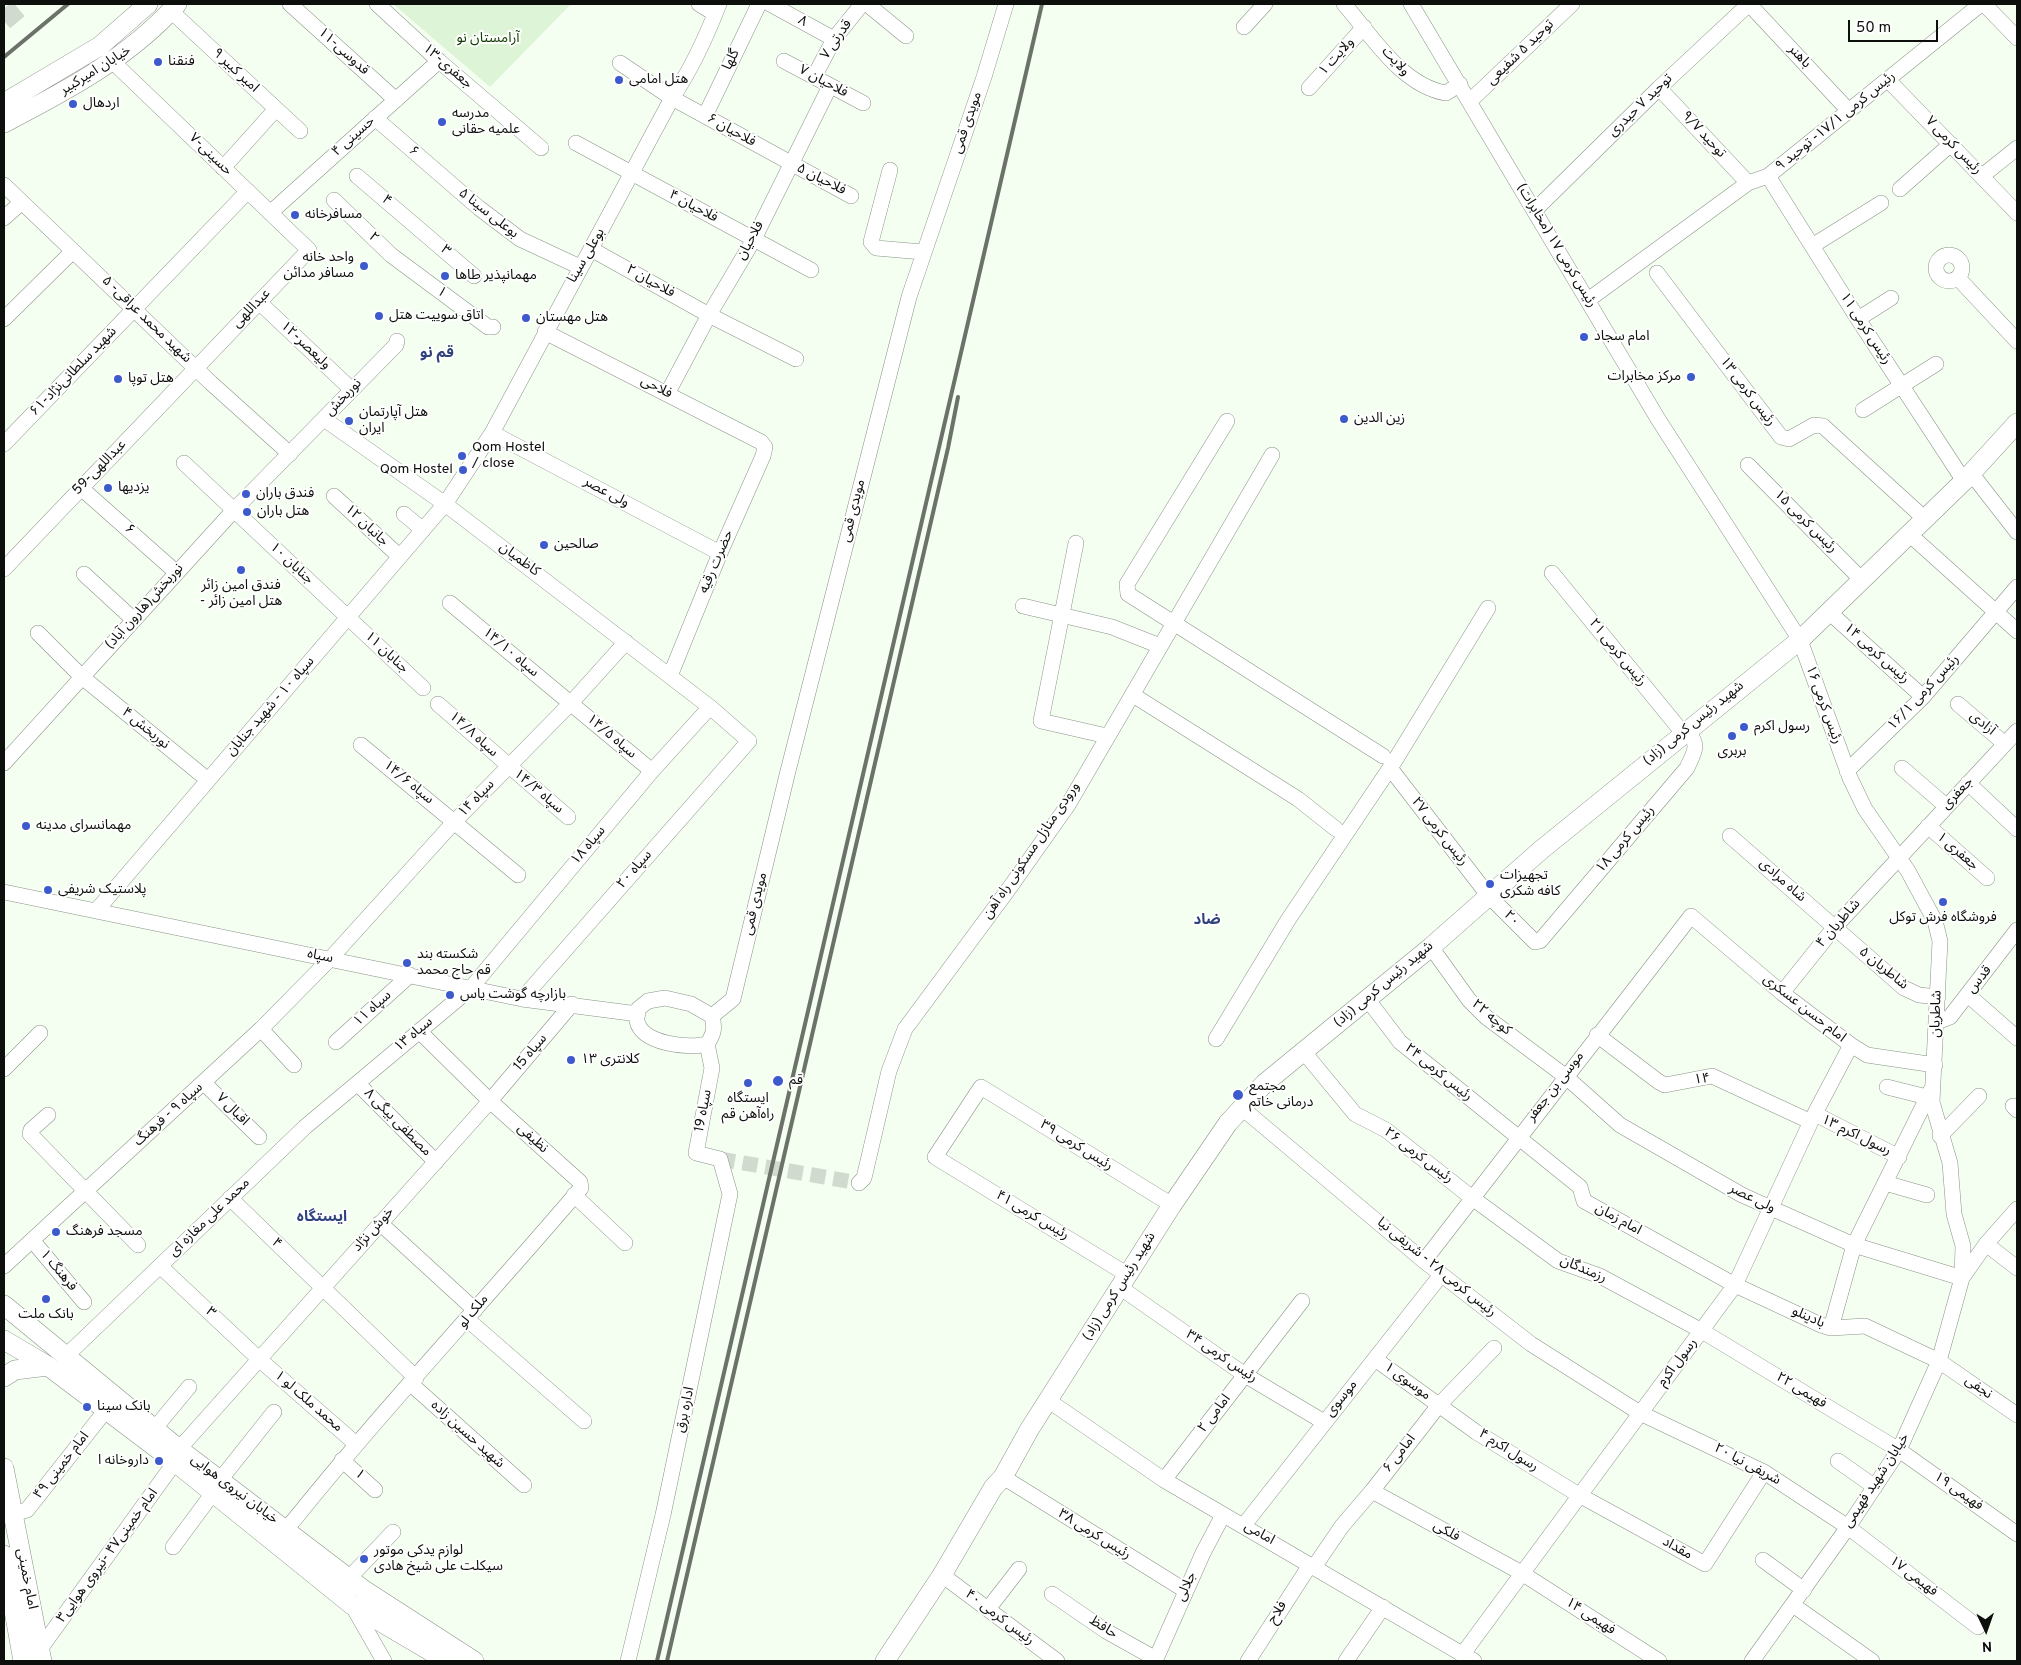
<!DOCTYPE html>
<html>
<head>
<meta charset="utf-8">
<style>
	body { margin:0 }
	#map { position:relative; width:2021px; height:1665px; overflow:hidden; background:#f4fef1; font-family:Overpass,sans-serif }
	canvas { display:block }
	.frame { position:absolute; inset:0; border:5px solid #0c0f0b; pointer-events:none }
	.north { position:absolute; left:1961px; top:1605px; width:50px; height:50px; -webkit-text-stroke:4px #fff; paint-order:stroke; rotate:177deg; font-size:14px; font-weight:700; line-height:20px; text-align:center; color:#0c0f0b }
	.north::after { content:''; display:block; margin:auto; width:18px; height:22px; background:#0c0f0b; clip-path:polygon(50% 0,100% 100%,50% 72%,0 100%) }
	.scale { position:absolute; left:1848px; top:20px; width:90px; height:22px; box-sizing:border-box; border:2px solid #0c0f0b; border-top:0; padding-left:6px; font-size:15px; line-height:18px; white-space:nowrap; color:#0c0f0b; -webkit-text-stroke:4px #fff; paint-order:stroke }
</style>
</head>
<body>
<div id="map">
<canvas width="2021" height="1665"></canvas>
<div class="frame"></div>
<div class="north">N</div>
<div class="scale">50 m</div>
</div>
<script>
const ctx = document.querySelector('canvas').getContext('2d');
ctx.lineJoin = 'round';
function fill(path, color) {
  ctx.fillStyle = color;
  ctx.fill(path, 'evenodd');
}
function strokePath(path, color, width, dash) {
  ctx.strokeStyle = color;
  ctx.lineWidth = width;
  ctx.lineCap = dash ? 'butt' : 'round';
  ctx.setLineDash(dash || []);
  ctx.stroke(path);
}
function label(font, color, halo, rows, align = 'center') {
  ctx.font = font + ' Overpass,"Noto Sans Arabic",sans-serif';
  ctx.lineWidth = 4;
  ctx.setLineDash([]);
  ctx.textBaseline = 'middle';
  ctx.strokeStyle = halo;
  ctx.fillStyle = color;
  for (const [text, x, y, turn = 0] of rows) {
    ctx.save();
    ctx.translate(x, y);
    ctx.rotate((+turn || 0) * Math.PI / 180);
    ctx.textAlign = isNaN(turn) ? turn : align;
    if (halo) ctx.strokeText(text, 0, 0);
    ctx.fillText(text, 0, 0);
    ctx.restore();
  }
}
fill(new Path2D(`
	M 393,4 L 571,4 L 490,87 Z`), '#ddf5d6');
strokePath(new Path2D(`
	M 720,1159 L 859,1183`), '#d1dace', 15, [15, 8]);
strokePath(new Path2D(`
	M 4,21 L 24,4`), '#d1dace', 19, [19, 9]);
const minor = new Path2D(`
	M 290,4 L 396,100
	M 377,4 L 439,61 L 541,148
	M 699,4 L 715,14
	M 770,4 L 834,39
	M 867,4 L 906,36
	M 1344,4 C 1372,36 1402,86 1446,93 L 1460,84
	M 1411,4 L 1658,419 L 1800,640 L 1850,778 L 1865,809 L 1908,871 L 1935,921 L 1940,941 L 1932,1102 L 1950,1163 L 1954,1214 L 1963,1246 L 1962,1278 L 1854,1245 L 1771,1208 L 1742,1195 L 1620,1125 L 1565,1076 L 1486,1017 L 1469,1000 L 1431,947
	M 1984,4 L 2017,38
	M 171,11 L 300,131
	M 1244,27 L 1265,4
	M 784,61 L 863,103
	M 620,63 L 672,98 L 851,196
	M 814,77 L 834,39 L 862,4
	M 1888,80 L 2017,213
	M 1309,88 L 1364,27
	M 1659,88 L 1748,183
	M 1470,101 L 1572,4
	M 705,116 L 759,4
	M 375,118 L 479,208 L 520,239 L 580,267
	M 576,143 L 811,270
	M 223,168 L 276,109
	M 890,170 L 871,242 L 876,248 L 923,252
	M 357,176 L 474,276
	M 1768,176 L 1858,319 L 1964,481
	M 1982,176 L 2017,148
	M 4,185 L 211,383 L 290,454
	M 1900,189 L 1951,144
	M 334,200 L 391,255 L 488,327 L 493,327
	M 1535,210 L 1659,88 L 1749,4 L 1849,111
	M 270,213 L 439,61
	M 4,218 L 22,202
	M 1812,246 L 1881,203
	M 591,249 L 709,315 L 796,359
	M1936 268a13 13 0 1 1 26 0a13 13 0 1 1-26 0Z
	M 1657,273 L 1781,437 L 1789,439 L 1814,425 L 1823,426 L 1924,518
	M 1958,278 L 2017,341
	M 1588,300 L 1748,183 L 1768,176 L 1981,4
	M 259,302 L 352,390
	M 4,319 L 73,251
	M 1858,319 L 1891,298
	M 545,332 L 761,442 L 765,447 L 763,456 L 720,553 L 670,676
	M 667,394 L 709,315 L 754,239 L 830,86
	M 1863,410 L 1936,364
	M 324,419 L 445,504 L 710,707 L 749,741 L 522,999
	M 1227,421 L 1127,584 L 1128,594 L 1383,756
	M 492,433 L 720,553
	M 4,444 L 248,191
	M 184,463 L 423,688
	M 1748,465 L 1861,579
	M 1971,473 L 2017,532
	M 81,488 L 177,573
	M 334,496 L 399,556
	M 404,514 L 423,530
	M 1908,533 L 2017,631
	M 1076,543 L 1041,721 L 1107,736
	M 4,569 L 309,250 L 112,61
	M 1552,573 L 1683,733
	M 84,574 L 134,620
	M 450,603 L 652,771
	M 1023,606 L 1112,627 L 1160,646
	M 1829,612 L 1923,697
	M 38,633 L 82,677 L 208,780
	M 1133,695 L 1298,799 L 1336,829
	M 438,704 L 568,817
	M 1958,704 L 2005,744
	M 361,745 L 518,875
	M 4,763 L 234,510 L 396,345 L 397,341
	M 1390,768 L 1488,895 L 1535,942 L 1540,941 L 1687,768 C 1695,750 1700,746 1687,730
	M 1902,768 L 1946,806
	M 1847,771 L 1923,697 L 2017,587
	M 1968,783 L 2017,829
	M 1928,826 L 1987,878
	M 1730,836 L 1904,988 L 1919,995 L 1938,997
	M 4,892 L 522,999 L 638,1014
	M 96,911 L 445,504 L 492,433 L 672,98 C 692,68 706,38 719,4
	M 1782,993 L 1834,928 L 2017,731
	M 1968,995 L 2017,1038
	M 665,998 L 691,1004 L 712,1016 C 715,1028 714,1034 707,1044 C 689,1049 642,1044 637,1021 C 636,1018 638,1012 638,1009 L 648,1001 Z
	M 1368,1000 L 1400,1042 L 1580,1187 L 1584,1201 L 1735,1285 L 1821,1325 L 1831,1328 L 1865,1326 L 1939,1361 L 2017,1415
	M 712,1016 L 733,999 L 788,771 L 909,297 L 984,77 L 1006,4
	M 1937,1022 L 1950,1017 L 2017,930
	M 261,1029 L 294,1065
	M 1597,1035 L 1659,1082 L 1665,1085 L 1712,1076 L 1807,1120 L 1819,1116 L 1899,1157
	M 1216,1039 L 1288,920 L 1394,762 L 1488,608
	M 336,1042 L 410,975
	M 1303,1051 L 1355,1114 L 1386,1130 L 1471,1197 L 1558,1261 L 1600,1276 L 1702,1331 L 1899,1450 L 2017,1534
	M 4,1069 L 40,1033
	M 204,1083 L 259,1137
	M 358,1084 L 436,1162
	M 1887,1087 L 1927,1097
	M 2013,1106 L 2017,1110
	M 1242,1108 L 1424,1261 L 1531,1344 L 1640,1413 L 1764,1472 L 1848,1527 L 1978,1627
	M 48,1115 L 31,1130 L 30,1134 L 138,1245
	M 1940,1136 L 1979,1096
	M 859,1183 L 864,1178 L 889,1071 L 905,1029 L 1008,890 L 1068,805 L 1272,455
	M 1885,1183 L 1927,1195
	M 574,1195 L 625,1243
	M 230,1198 L 416,1378
	M 380,1223 L 475,1310
	M 32,1240 L 84,1302
	M 1986,1244 L 2017,1268
	M 1424,1261 L 1691,916 L 1782,993 L 1851,1045 L 1867,1055 L 1935,1065
	M 4,1266 L 261,1029 L 330,959 L 455,821 L 571,703 L 626,642
	M 160,1266 L 260,1360 L 356,1444
	M 1128,1275 L 935,1157 L 981,1087 L 1172,1205
	M 1121,1288 L 1245,1375 L 1324,1422
	M 468,1320 L 584,1421
	M 1831,1328 L 1854,1245 L 1931,1090
	M 66,1356 L 305,1127 L 471,988 L 652,771 L 710,707
	M 1375,1359 L 1476,1432 L 1579,1495 L 1705,1564 L 1764,1472
	M 411,1384 L 524,1485
	M 1049,1401 L 1164,1480 L 1474,1661
	M 155,1428 L 189,1387
	M 179,1449 L 490,1101 L 572,1004
	M 342,1460 L 375,1490
	M 1838,1461 L 1875,1487
	M 1003,1477 L 1186,1591
	M 220,1480 L 274,1412
	M 1164,1480 L 1302,1301
	M 1372,1491 L 1520,1572 L 1659,1661
	M 13,1514 L 27,1510 L 106,1410
	M 1244,1525 L 1441,1275
	M 286,1530 C 380,1412 483,1303 581,1188 L 580,1182 L 490,1101 L 419,1031
	M 173,1547 L 213,1493
	M 1763,1560 L 1804,1590
	M 1314,1567 L 1342,1526 L 1372,1491 L 1439,1405 L 1494,1348
	M 942,1575 L 1057,1661
	M 349,1578 L 393,1532
	M 1052,1594 L 1106,1631 L 1156,1659
	M 352,1605 L 384,1661
	M 1793,1605 L 1872,1661
	M 988,1609 L 1019,1569
	M 40,1649 L 175,1462
	M 1462,1655 L 1735,1285 L 1813,1117 L 1851,1045
	M 628,1661 L 663,1515 L 730,1194 L 720,1159 L 696,1153 L 712,1068 L 707,1044
	M 1155,1661 L 1203,1553 L 1223,1515
	M 1248,1661 L 1310,1565
	M 1346,1661 L 1383,1607
	M 1752,1661 L 1848,1527 L 1899,1450 L 1939,1361 L 1962,1278 L 1986,1244 L 2017,1209`);
const major = new Path2D(`
	M 4,103 L 100,46 L 148,4
	M 4,123 C 66,91 130,57 177,4
	M 4,1305 L 179,1449 L 364,1590 L 474,1661
	M 4,1340 L 48,1366 L 175,1462 L 352,1605 L 447,1661
	M 4,1377 L 15,1370 L 48,1366
	M 4,1468 L 42,1661
	M 4,1555 L 23,1661
	M 885,1661 L 942,1575 L 993,1488 L 1003,1477 L 1029,1430 L 1172,1205 L 1228,1123 L 1265,1083 L 1431,947 L 1541,850 L 1800,640 L 1964,481 L 2017,423`);
strokePath(minor, '#8a9388', 16);
strokePath(major, '#8a9388', 20);
strokePath(minor, '#fff', 15);
strokePath(major, '#fff', 19);
strokePath(new Path2D(`
	M 4,57 L 68,4
	M 657,1661 L 1042,4
	M 667,1661 L 948,448 L 958,397`), '#6c726a', 4);
for (const [x, y, r, color] of [
	[158,62,5,"#3c5acc"],
	[619,80,5,"#3c5acc"],
	[73,104,5,"#3c5acc"],
	[442,122,5,"#3c5acc"],
	[295,215,5,"#3c5acc"],
	[364,266,5,"#3c5acc"],
	[445,276,5,"#3c5acc"],
	[379,316,5,"#3c5acc"],
	[526,318,5,"#3c5acc"],
	[1584,337,5,"#3c5acc"],
	[1691,377,5,"#3c5acc"],
	[118,379,5,"#3c5acc"],
	[1344,419,5,"#3c5acc"],
	[349,421,5,"#3c5acc"],
	[462,456,5,"#3c5acc"],
	[463,470,5,"#3c5acc"],
	[108,488,5,"#3c5acc"],
	[246,494,5,"#3c5acc"],
	[247,512,5,"#3c5acc"],
	[544,545,5,"#3c5acc"],
	[241,570,5,"#3c5acc"],
	[1744,727,5,"#3c5acc"],
	[1732,736,5,"#3c5acc"],
	[26,826,5,"#3c5acc"],
	[1490,884,5,"#3c5acc"],
	[48,890,5,"#3c5acc"],
	[1943,902,5,"#3c5acc"],
	[407,963,5,"#3c5acc"],
	[450,995,5,"#3c5acc"],
	[571,1060,5,"#3c5acc"],
	[778,1081,6,"#3c5acc"],
	[748,1083,5,"#3c5acc"],
	[1238,1095,6,"#3c5acc"],
	[56,1232,5,"#3c5acc"],
	[46,1299,5,"#3c5acc"],
	[87,1407,5,"#3c5acc"],
	[159,1461,5,"#3c5acc"],
	[364,1559,5,"#3c5acc"]
]) {
  const dot = new Path2D();
  dot.arc(x, y, r, 0, 2 * Math.PI);
  ctx.fillStyle = color;
  ctx.fill(dot);
  strokePath(dot, '#fff', 2);
}
label('14px', '#0c0f0b', '#fff', [
	["۸",802,22,28],
	["قدرتی ۷",837,40,-56],
	["قدوسی-۱۱",343,52,42],
	["توحید ۵ شفیعی",1521,53,-44],
	["ولایت ۱",1337,57,-48],
	["باهنر",1799,57,47],
	["گلها",732,60,-64],
	["ولایت",1395,62,47],
	["جعفری-۱۳",447,67,41],
	["خیابان امیرکبیر",96,71,-32],
	["امیر کبیر ۹",235,71,43],
	["فلاحیان ۷",823,82,28],
	["توحید ۷ حیدری",1641,106,-44],
	["رئیس کرمی ۱۷/۱- توحید ۹",1836,122,-39],
	["مویدی قمی",968,123,-71],
	["فلاحیان ۶",731,131,29],
	["توحید ۹/۷",1703,135,47],
	["حسینی ۴",354,137,-42],
	["رئیس کرمی ۷",1953,146,46],
	["۶",413,152,41],
	["حسینی-۷",210,155,44],
	["فلاحیان ۵",821,180,27],
	["۴",386,201,41],
	["فلاحیان ۴",693,207,28],
	["بوعلی سینا ۵",488,214,38],
	["۲",373,238,44],
	["فلاحیان",751,241,-61],
	["رئیس کرمی ۱۷ (مخابرات)",1556,246,59],
	["۳",445,251,41],
	["بوعلی سینا",587,256,-60],
	["فلاحیان ۲",650,282,29],
	["۱",441,293,37],
	["عبداللهی",252,309,-46],
	["شهید محمد عراقی- ۵",146,320,44],
	["رئیس کرمی ۱۱",1865,329,57],
	["ولیعصر-۱۲",305,346,43],
	["شهید سلطانی‌نژاد-۶۱",74,372,-46],
	["فلاحی",656,388,27],
	["رئیس کرمی ۱۳",1747,392,53],
	["نوربخش",344,398,-46],
	["عبداللهی-59",100,468,-46],
	["ولی عصر",606,493,28],
	["مویدی قمی",854,511,-76],
	["رئیس کرمی ۱۵",1805,522,45],
	["جانبان ۱۲",366,526,43],
	["۶",129,530,42],
	["کاظمیان",519,560,37],
	["حضرت رقیه",717,562,-67],
	["جنابان ۱۰",291,564,43],
	["نوربخش(هارون آباد)",145,607,-48],
	["جنابان ۱۱",386,653,43],
	["سپاه ۱۴/۱۰",510,653,40],
	["رئیس کرمی ۲۱",1617,653,51],
	["رئیس کرمی ۱۴",1876,654,42],
	["رئیس کرمی ۱۶/۱",1924,693,-47],
	["رئیس کرمی ۱۶",1823,705,70],
	["سپاه ۱۰ - شهید جنابان",271,707,-49],
	["شهید رئیس کرمی (زاد)",1694,724,-39],
	["آزادی",1982,724,40],
	["نوربخش ۴",145,729,39],
	["سپاه ۱۴/۸",473,735,42],
	["سپاه ۱۴/۵",611,737,40],
	["سپاه ۱۴/۶",408,783,39],
	["سپاه ۱۴/۳",538,792,40],
	["جعفری",1958,794,-46],
	["سپاه ۱۴",477,799,-46],
	["رئیس کرمی ۲۷",1439,832,52],
	["رئیس کرمی ۱۸",1626,840,-50],
	["سپاه ۱۸",589,846,-50],
	["ورودی منازل مسکونی راه آهن",1032,851,-56],
	["جعفری ۱",1957,852,41],
	["سپاه ۲۰",635,870,-49],
	["شاه مرادی",1782,881,42],
	["مویدی قمی",756,904,-76],
	["۲۰",1511,919,46],
	["شاطریان ۴",1839,924,-49],
	["سپاه",320,957,12],
	["شاطریان ۵",1883,969,39],
	["قدس",1980,980,-51],
	["شهید رئیس کرمی (زاد)",1384,985,-40],
	["سپاه ۱۱",373,1009,-42],
	["امام حسن عسکری",1804,1009,38],
	["شاطریان",1937,1014,-88],
	["کوچه ۲۲",1491,1018,40],
	["سپاه ۱۳",414,1035,-40],
	["سپاه 15",531,1053,-50],
	["رئیس کرمی ۲۴",1438,1073,39],
	["۱۴",1702,1080,-5],
	["موسی بن جعفر",1556,1087,-52],
	["۷ اقبال",232,1110,45],
	["سپاه 19",704,1111,-79],
	["سپاه ۹ - فرهنگ",169,1115,-42],
	["۸ مصطفی بیگی",397,1123,45],
	["رسول اکرم ۱۳",1856,1136,26],
	["نظیفی",532,1139,42],
	["رئیس کرمی ۳۹",1076,1146,32],
	["رئیس کرمی ۲۶",1418,1156,37],
	["ولی عصر",1752,1199,26],
	["رئیس کرمی ۴۱",1032,1216,31],
	["محمد علی مغازه ای",210,1218,-44],
	["امام زمان",1618,1220,29],
	["خوش نژاد",374,1230,-48],
	["۴",276,1244,45],
	["رئیس کرمی ۲۸ - شریفی نیا",1436,1268,39],
	["رزمندگان",1583,1270,23],
	["فرهنگ ۱",58,1271,50],
	["شهید رئیس کرمی (زاد)",1120,1287,-58],
	["ملک لو",474,1312,-50],
	["۳",210,1313,43],
	["بادینلو",1808,1318,24],
	["رئیس کرمی ۳۴",1221,1357,34],
	["رسول اکرم",1678,1363,-53],
	["موسوی ۱",1407,1382,36],
	["نجفی",1978,1388,35],
	["فهیمی ۲۲",1801,1391,31],
	["موسوی",1342,1399,-51],
	["۱ محمد ملک لو",308,1402,41],
	["اداره برق",686,1410,-78],
	["امامی ۲",1215,1414,-52],
	["شهید حسین زاده",467,1435,42],
	["رسول اکرم ۴",1508,1451,32],
	["امامی ۶",1400,1454,-52],
	["۲۰ شریفی نیا",1747,1465,28],
	["امام خمینی ۴۹",62,1466,-52],
	["۱",359,1475,43],
	["خیابان شهید فهیمی",1877,1481,-57],
	["خیابان نیروی هوایی",234,1490,37],
	["فهیمی ۱۹",1958,1492,35],
	["فلکی",1446,1532,29],
	["امامی",1259,1534,30],
	["رئیس کرمی ۳۸",1094,1535,32],
	["مقداد",1677,1549,29],
	["امام خمینی۴۷ -نیروی هوایی۳",108,1556,-54],
	["فهیمی ۱۷",1913,1577,37],
	["امام خمینی",26,1579,79],
	["جلالی",1187,1587,-66],
	["فلاح",1278,1613,-57],
	["فهیمی ۱۴",1590,1617,33],
	["رئیس کرمی ۴۰",999,1618,37],
	["حافظ",1103,1628,32]
]);
label('14px', '#0e3a00', '#fff', [
	["آرامستان نو",488,39]
]);
label('14px', '#0c0f0b', '#fff', [
	["فنقنا",168,62],
	["هتل امامی",629,80],
	["اردهال",83,104],
	["مدرسه",452,114],
	["علمیه حقانی",452,130],
	["مسافرخانه",305,215],
	["واحد خانه",354,258,"right"],
	["مسافر مدائن",354,274,"right"],
	["مهمانپذیر طاها",455,276],
	["اتاق سوییت هتل",389,316],
	["هتل مهستان",536,318],
	["امام سجاد",1594,337],
	["مرکز مخابرات",1681,377,"right"],
	["هتل توپا",128,379],
	["هتل آپارتمان",359,413],
	["ایران",359,429],
	["زین الدین",1354,419],
	["Qom Hostel",472,448],
	["/ close",472,464],
	["Qom Hostel",453,470,"right"],
	["یزدیها",118,488],
	["فندق باران",256,494],
	["هتل باران",257,512],
	["صالحین",554,545],
	["فندق امین زائر",241,586,"center"],
	["- هتل امین زائر",241,602,"center"],
	["رسول اکرم",1754,727],
	["بربری",1732,752,"center"],
	["مهمانسرای مدینه",36,826],
	["تجهیزات",1500,876],
	["کافه شکری",1500,892],
	["پلاستیک شریفی",58,890],
	["فروشگاه فرش توکل",1943,918,"center"],
	["شکسته بند",417,955],
	["قم حاج محمد",417,971],
	["بازارچه گوشت یاس",460,995],
	["کلانتری ۱۳",581,1060],
	["قم",789,1081],
	["مجتمع",1249,1087],
	["درمانی خاتم",1249,1103],
	["ایستگاه",748,1099,"center"],
	["راه‌آهن قم",748,1115,"center"],
	["مسجد فرهنگ",66,1232],
	["بانک ملت",46,1315,"center"],
	["بانک سینا",97,1407],
	["داروخانه ا",149,1461,"right"],
	["لوازم یدکی موتور",374,1551],
	["سیکلت علی شیخ هادی",374,1567]
], 'left');
label('bold 15px', '#30427c', '#fff', [
	["قم نو",437,354],
	["ضاد",1207,921],
	["ایستگاه",322,1218]
]);
</script>
</body>
</html>
